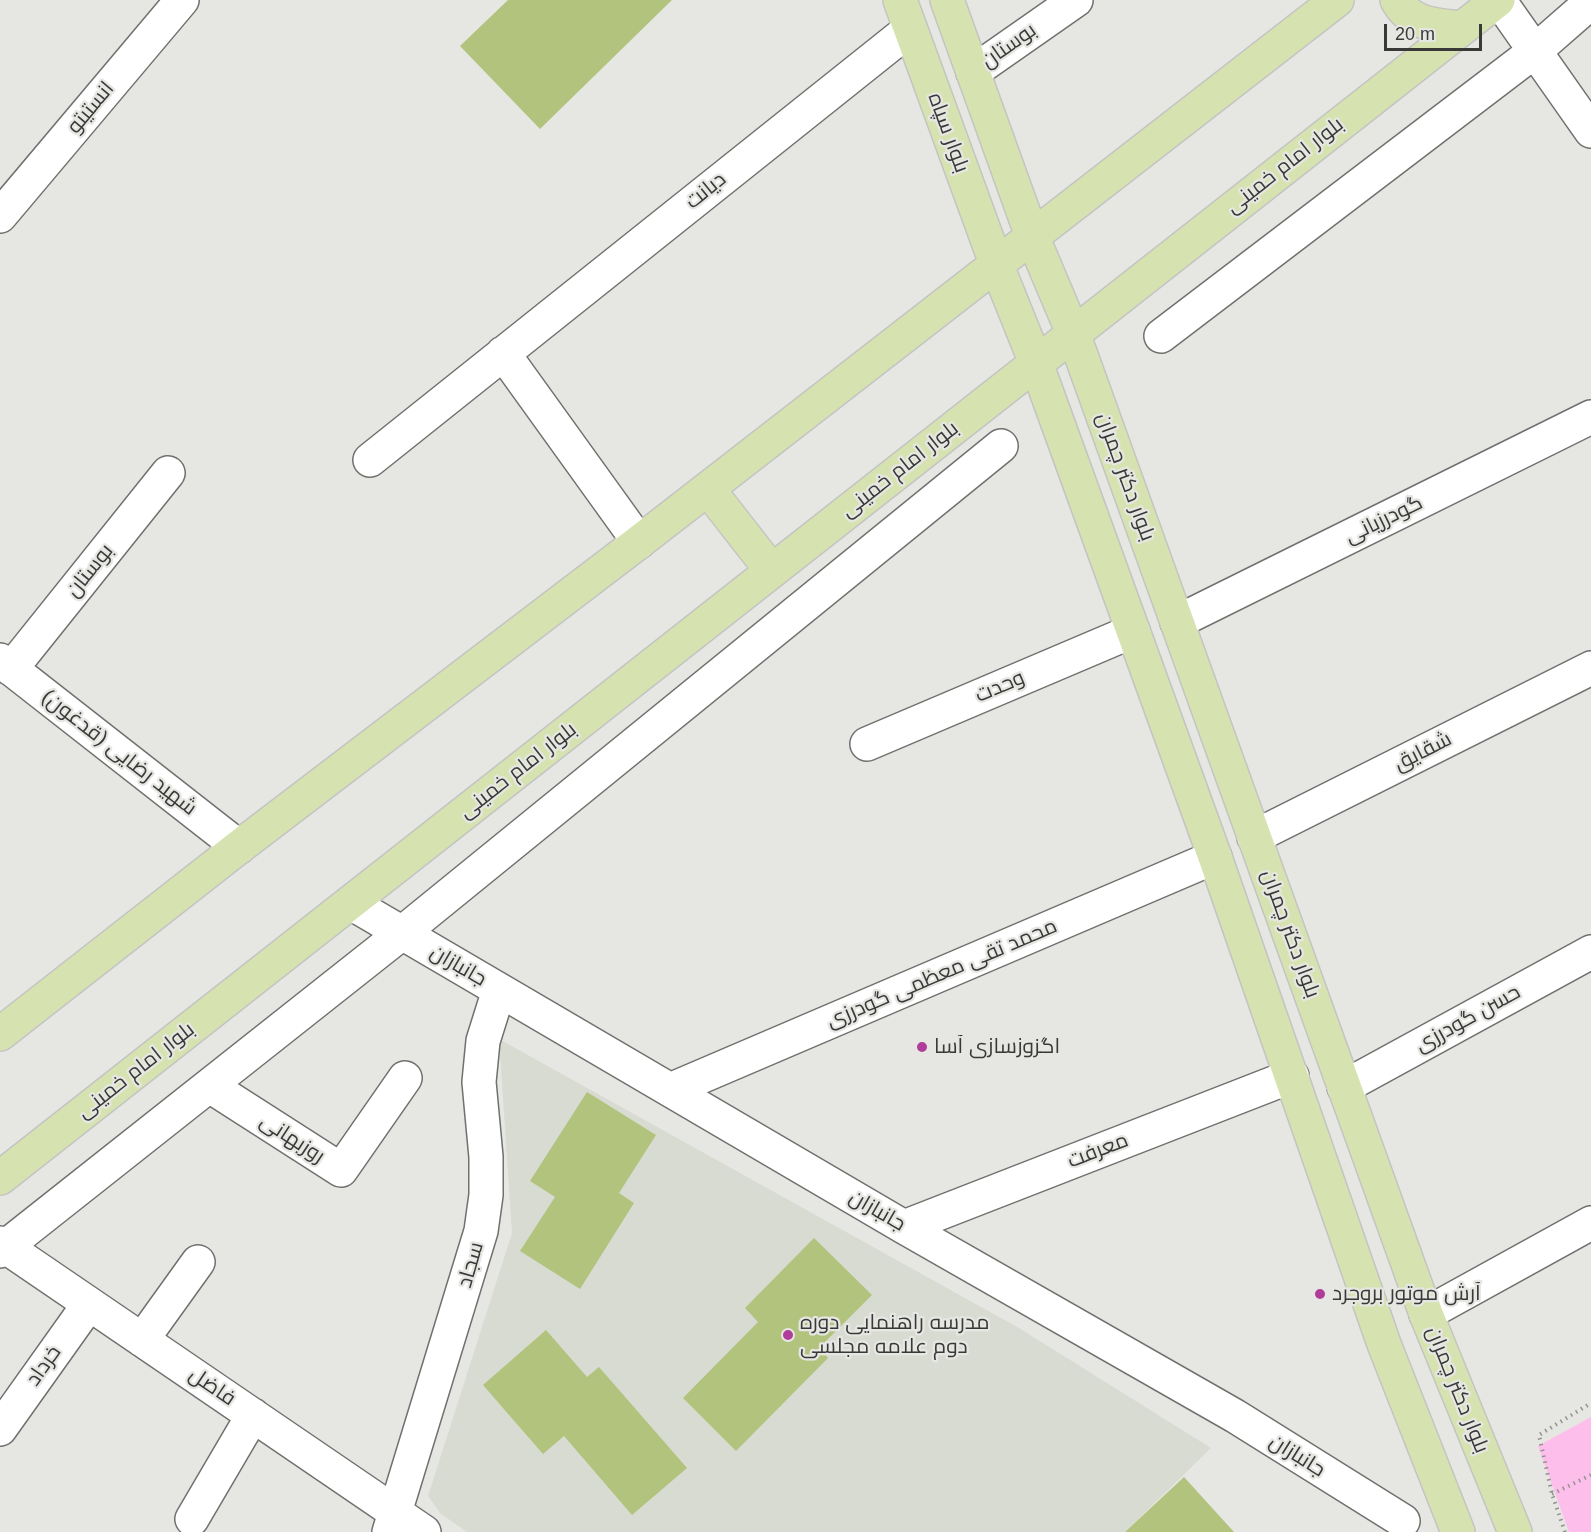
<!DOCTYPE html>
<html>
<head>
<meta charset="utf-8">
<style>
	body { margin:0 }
	#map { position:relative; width:1591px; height:1532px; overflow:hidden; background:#e6e7e3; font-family:Helvetica,sans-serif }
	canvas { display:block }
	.scale { position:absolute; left:1384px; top:24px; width:98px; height:27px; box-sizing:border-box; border:3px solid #393938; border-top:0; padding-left:8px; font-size:18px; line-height:21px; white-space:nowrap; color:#393938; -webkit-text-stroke:4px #e6e7e3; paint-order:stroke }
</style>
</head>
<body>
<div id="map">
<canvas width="1591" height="1532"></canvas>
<div class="scale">20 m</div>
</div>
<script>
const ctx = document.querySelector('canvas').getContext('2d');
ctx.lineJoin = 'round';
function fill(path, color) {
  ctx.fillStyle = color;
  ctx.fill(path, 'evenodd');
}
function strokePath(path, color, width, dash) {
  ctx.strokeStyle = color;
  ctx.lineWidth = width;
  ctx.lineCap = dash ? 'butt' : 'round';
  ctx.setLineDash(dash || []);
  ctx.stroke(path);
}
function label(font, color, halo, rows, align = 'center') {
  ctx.font = font + ' Helvetica,Cairo,sans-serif';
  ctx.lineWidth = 4.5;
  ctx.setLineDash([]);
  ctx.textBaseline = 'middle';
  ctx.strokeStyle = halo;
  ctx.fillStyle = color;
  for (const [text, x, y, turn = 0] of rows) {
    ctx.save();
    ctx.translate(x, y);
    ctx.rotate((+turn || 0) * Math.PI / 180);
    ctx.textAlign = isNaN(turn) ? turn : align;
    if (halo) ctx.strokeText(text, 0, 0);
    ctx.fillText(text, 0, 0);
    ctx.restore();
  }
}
fill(new Path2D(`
	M 499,1039 L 1019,1328 L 1211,1448 L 1125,1532 L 467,1532 L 441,1514 L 428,1496 L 512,1233 Z`), '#d8dbd1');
fill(new Path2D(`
	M 1591,1417 L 1591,1532 L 1569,1532 L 1538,1446 Z`), '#fdbeec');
fill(new Path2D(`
	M 508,0 L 672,0 L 540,129 L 460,46 Z
	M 587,1092 L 656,1135 L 619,1193 L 634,1203 L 580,1289 L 520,1251 L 555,1197 L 530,1181 Z
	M 814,1238 L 872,1295 L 819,1348 L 828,1358 L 736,1451 L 683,1398 L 758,1322 L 745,1308 Z
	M 546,1330 L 587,1377 L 599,1367 L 687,1468 L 632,1515 L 564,1436 L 543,1454 L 483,1385 Z
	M 1184,1477 L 1234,1532 L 1125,1532 Z`), '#b1c37d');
const minor = new Path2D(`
	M 1499,0 L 1591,131
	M 973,72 L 1076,0
	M 0,216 L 182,0
	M 1161,336 L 1535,51 L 1591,2
	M 503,353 L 639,542
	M 370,460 L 910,29
	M 1177,622 L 1591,417
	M 0,660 L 239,847
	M 11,669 L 168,473
	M 867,744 L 1133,631
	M 1254,837 L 1591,668
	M 351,903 L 904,1227 L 1235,1416 L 1403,1521
	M 210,1086 L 341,1170 L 405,1078
	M 1344,1087 L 1591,952
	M 670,1090 L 1215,857
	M 904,1227 L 1292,1076
	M 0,1243 L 424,1532
	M 0,1251 L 402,933 L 1001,446
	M 1426,1314 L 1591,1223
	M 142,1340 L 198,1262
	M 0,1429 L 89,1304
	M 192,1519 L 253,1415
	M 389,1532 L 481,1231 L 486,1195 L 486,1157 L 479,1082 L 483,1041 L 499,990`);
const major = new Path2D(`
	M 900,0 L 997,266 L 1036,363 L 1215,857 L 1384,1344 L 1458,1532
	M 947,0 L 1032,236 L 1073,333 L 1426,1314 L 1515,1532
	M 1397,0 C 1410,25 1436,25 1461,28
	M 708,489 L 772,571
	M 0,1034 L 239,847 L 639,542 L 1337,0
	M 0,1178 L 1498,0`);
strokePath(minor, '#70716e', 36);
strokePath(major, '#c4c4c3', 36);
strokePath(new Path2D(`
	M 1552,1494 L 1591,1475
	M 1565,1532 L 1552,1494 L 1539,1435 L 1591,1403`), '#939491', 4, [1.5, 4.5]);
strokePath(minor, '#fff', 33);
strokePath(major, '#d6e3b0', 33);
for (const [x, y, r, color] of [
	[922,1047,6,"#af3d99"],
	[1320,1294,6,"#af3d99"],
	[788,1335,6,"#af3d99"]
]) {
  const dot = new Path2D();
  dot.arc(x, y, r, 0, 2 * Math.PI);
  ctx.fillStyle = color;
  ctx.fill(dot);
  strokePath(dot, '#e6e7e3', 2);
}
label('21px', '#393938', '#e6e7e3', [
	["بوستان",1009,46,-35],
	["انستیتو",91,108,-50],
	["بلوار سپاه",948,133,70],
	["بلوار امام خمینی",1285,166,-38],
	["دیانت",706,191,-39],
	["بلوار امام خمینی",900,470,-38],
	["بلوار دکتر چمران",1125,477,70],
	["گودرزیانی",1384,520,-26],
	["بوستان",90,571,-51],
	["وحدت",1000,687,-23],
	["شقایق",1423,752,-27],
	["(قدغون) شهید رضایی",119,753,38],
	["بلوار امام خمینی",518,771,-38],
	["بلوار دکتر چمران",1290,934,70],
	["جانبازان",458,966,30],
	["محمد تقی معظمی گودرزی",942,974,-23],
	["حسن گودرزی",1468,1019,-29],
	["بلوار امام خمینی",136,1071,-38],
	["روزبهانی",292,1139,33],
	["معرفت",1098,1151,-21],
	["جانبازان",877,1211,30],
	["سجاد",471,1265,-74],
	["خرداد",44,1366,-55],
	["فاضل",212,1387,34],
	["بلوار دکتر چمران",1457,1390,68],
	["جانبازان",1297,1456,32]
]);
label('21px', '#393938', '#e6e7e3', [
	["اگزوزسازی آسا",934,1047],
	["آرش موتور بروجرد",1332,1294],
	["مدرسه راهنمایی دوره",800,1323],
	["دوم علامه مجلسی",800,1347]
], 'left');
</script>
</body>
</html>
